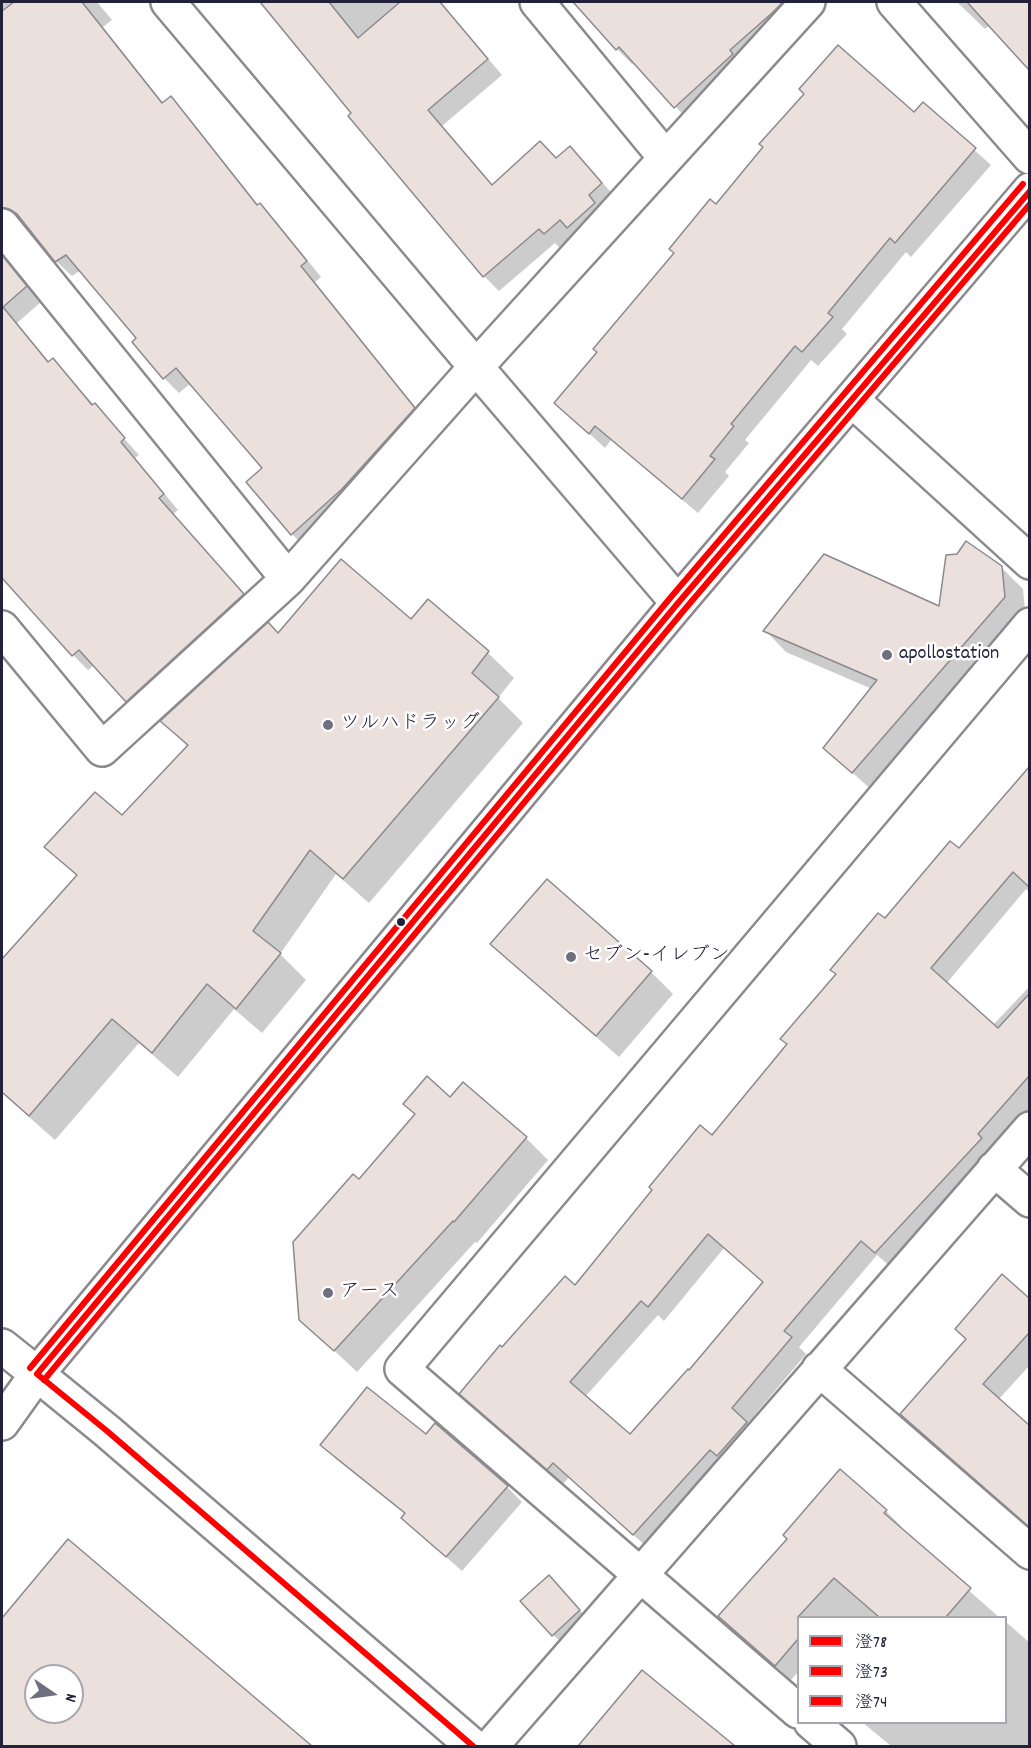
<!DOCTYPE html>
<html>
<head>
<meta charset="utf-8">
<style>
	body { margin:0 }
	#map { position:relative; width:1031px; height:1748px; overflow:hidden; background:#fff; font-family:Dekko,"Klee One",sans-serif }
	canvas { display:block }
	.frame { position:absolute; inset:0; border:3px solid #22223b; pointer-events:none }
	.legend { position:absolute; left:797px; top:1616px; width:210px; height:108px; box-sizing:border-box; background:#fff; border:2px solid #a7a7b1; margin:0; padding:8px 10px; list-style:none; font-size:18px; color:#22223b }
	.legend li { display:flex; align-items:center; gap:12px; height:30px }
	.legend b { width:30px; border:2px solid #a7a7b1 }
	.north { position:absolute; left:24px; top:1664px; width:60px; height:60px; box-sizing:border-box; background:#fff; border:2px solid #a7a7b1; border-radius:50%; rotate:103deg; font-size:16px; font-weight:700; line-height:24px; text-align:center; color:#22223b }
	.north::after { content:''; display:block; margin:auto; width:21px; height:27px; background:#6f6f80; clip-path:polygon(50% 0,100% 100%,50% 72%,0 100%) }
</style>
</head>
<body>
<div id="map">
<canvas width="1031" height="1748"></canvas>
<div class="frame"></div>
<ul class="legend">
<li><b style="height:8px;background:#f00"></b>澄78</li>
<li><b style="height:8px;background:#f00"></b>澄73</li>
<li><b style="height:8px;background:#f00"></b>澄74</li>
</ul>
<div class="north">N</div>
</div>
<script>
const ctx = document.querySelector('canvas').getContext('2d');
ctx.lineJoin = 'round';
function fill(path, color) {
  ctx.fillStyle = color;
  ctx.fill(path, 'evenodd');
}
function strokePath(path, color, width, dash) {
  ctx.strokeStyle = color;
  ctx.lineWidth = width;
  ctx.lineCap = dash ? 'butt' : 'round';
  ctx.setLineDash(dash || []);
  ctx.stroke(path);
}
function label(font, color, halo, rows, align = 'center') {
  ctx.font = font + ' Dekko,"Klee One",sans-serif';
  ctx.lineWidth = 5;
  ctx.setLineDash([]);
  ctx.textBaseline = 'middle';
  ctx.strokeStyle = halo;
  ctx.fillStyle = color;
  for (const [text, x, y, turn = 0] of rows) {
    ctx.save();
    ctx.translate(x, y);
    ctx.rotate((+turn || 0) * Math.PI / 180);
    ctx.textAlign = isNaN(turn) ? turn : align;
    if (halo) ctx.strokeText(text, 0, 0);
    ctx.fillText(text, 0, 0);
    ctx.restore();
  }
}
fill(new Path2D(`
	M 2,2 L 97,2 L 112,20 L 103,27 L 164,104 L 171,98 L 186,114 L 259,206 L 275,220 L 321,277 L 315,282 L 429,424 L 307,549 L 292,534 L 264,469 L 191,383 L 179,393 L 164,378 L 139,338 L 81,270 L 72,276 L 56,261 L 23,208 L 2,182 Z
	M 260,2 L 440,2 L 502,75 L 442,126 L 493,186 L 557,160 L 585,163 L 617,199 L 560,248 L 555,243 L 499,291 L 484,276 Z
	M 583,2 L 802,2 L 690,122 L 634,62 L 632,64 L 617,49 Z
	M 957,2 L 1030,2 L 1030,67 L 990,25 L 985,29 Z
	M 923,104 L 991,165 L 911,257 L 906,252 L 842,329 L 847,334 L 818,366 L 811,360 L 745,440 L 749,443 L 725,472 L 729,476 L 698,513 L 611,440 L 605,448 L 556,403 L 716,206 L 914,114 Z
	M 2,254 L 41,302 L 17,323 L 50,363 L 53,360 L 68,376 L 139,455 L 135,458 L 178,510 L 173,514 L 258,610 L 142,716 L 94,665 L 88,670 L 73,655 L 2,574 Z
	M 1001,567 L 1023,589 L 1026,620 L 875,793 L 825,748 L 872,689 L 786,652 L 765,630 L 940,609 Z
	M 429,601 L 488,653 L 514,678 L 498,698 L 523,723 L 369,903 L 336,874 L 280,954 L 306,980 L 262,1033 L 234,1009 L 178,1077 L 139,1043 L 55,1140 L 3,1094 L 2,1095 L 2,961 L 78,877 L 46,846 L 122,817 L 188,747 L 162,721 L 278,634 L 411,621 Z
	M 1030,777 L 1030,892 L 1026,889 L 946,984 L 993,1025 L 1030,986 L 1030,1109 L 891,1267 L 877,1255 L 799,1347 L 806,1354 L 747,1424 L 761,1438 L 649,1549 L 569,1477 L 563,1484 L 477,1409 L 502,1349 L 575,1287 L 712,1137 L 789,1045 L 885,920 L 959,851 ZM 724,1248 L 764,1283 L 689,1372 L 630,1436 L 585,1397 L 658,1315 L 664,1321 Z
	M 547,881 L 651,972 L 673,994 L 619,1057 L 514,965 L 492,944 Z
	M 463,1084 L 526,1138 L 548,1160 L 477,1243 L 475,1242 L 357,1372 L 301,1319 L 359,1181 L 450,1099 Z
	M 1003,1276 L 1030,1300 L 1030,1365 L 998,1400 L 1030,1427 L 1030,1527 L 902,1414 L 967,1339 Z
	M 426,1436 L 507,1487 L 522,1502 L 462,1571 L 419,1533 L 406,1515 L 337,1460 L 322,1445 Z
	M 886,1511 L 901,1526 L 899,1529 L 1000,1618 L 798,1618 L 798,1672 L 791,1680 L 720,1616 Z
	M 69,1541 L 310,1746 L 2,1746 L 2,1620 ZM 36,1676 L 72,1676 L 72,1712 L 36,1712 Z
	M 556,1584 L 587,1618 L 561,1642 L 553,1635 Z
	M 1006,1622 L 1030,1643 L 1030,1746 L 891,1746 L 862,1722 L 1006,1722 Z
	M 586,1739 L 728,1745 L 726,1746 L 593,1746 Z`), '#0003');
const building = new Path2D(`
	M 14,2 L 82,2 L 162,103 L 171,96 L 257,205 L 260,203 L 307,261 L 301,266 L 415,408 L 342,489 L 291,535 L 246,482 L 262,468 L 176,368 L 163,379 L 132,342 L 136,338 L 66,255 L 55,262 L 17,214 L 9,209 L 2,208 L 2,11 Z
	M 260,2 L 329,2 L 358,38 L 400,2 L 440,2 L 488,59 L 428,110 L 492,185 L 540,141 L 556,158 L 570,146 L 602,183 L 589,195 L 595,203 L 567,228 L 560,220 L 544,234 L 539,229 L 483,277 L 348,116 L 351,113 Z
	M 573,2 L 783,2 L 772,13 L 730,50 L 733,54 L 674,108 L 619,47 L 616,50 Z
	M 967,2 L 1029,2 L 1029,70 Z
	M 838,45 L 914,112 L 923,102 L 976,148 L 895,243 L 890,238 L 828,313 L 833,317 L 802,352 L 795,346 L 731,424 L 734,426 L 710,456 L 715,459 L 682,499 L 595,426 L 589,434 L 554,403 L 597,352 L 593,349 L 674,253 L 669,249 L 710,199 L 716,204 L 763,147 L 759,144 L 804,94 L 799,89 Z
	M 2,255 L 27,286 L 3,307 L 48,362 L 53,358 L 92,405 L 95,403 L 125,438 L 121,442 L 164,494 L 159,498 L 244,594 L 126,702 L 79,650 L 72,656 L 2,578 Z
	M 966,541 L 1002,566 L 1005,597 L 852,773 L 823,748 L 877,680 L 763,631 L 824,554 L 939,606 L 946,555 L 957,554 Z
	M 341,559 L 411,619 L 428,599 L 489,651 L 472,673 L 499,697 L 343,879 L 310,850 L 253,931 L 281,953 L 236,1009 L 207,984 L 152,1053 L 112,1019 L 29,1116 L 2,1092 L 2,959 L 77,875 L 44,847 L 95,792 L 122,815 L 188,745 L 160,721 L 268,622 L 278,633 Z
	M 1029,767 L 1029,887 L 1013,872 L 931,968 L 998,1028 L 1029,994 L 1029,1076 L 978,1134 L 982,1138 L 875,1253 L 861,1241 L 784,1331 L 792,1337 L 732,1408 L 747,1422 L 717,1456 L 710,1450 L 633,1535 L 553,1463 L 547,1470 L 459,1394 L 500,1345 L 502,1347 L 565,1276 L 575,1285 L 652,1190 L 649,1187 L 700,1125 L 712,1135 L 787,1044 L 780,1039 L 836,974 L 830,970 L 878,913 L 885,918 L 950,841 L 959,848 ZM 708,1234 L 763,1282 L 689,1370 L 688,1369 L 630,1434 L 570,1382 L 641,1301 L 648,1307 Z
	M 547,879 L 652,971 L 596,1036 L 490,944 Z
	M 427,1076 L 450,1097 L 463,1082 L 527,1137 L 454,1222 L 453,1221 L 334,1351 L 299,1320 L 293,1242 L 353,1174 L 359,1179 L 415,1114 L 403,1104 Z
	M 1002,1274 L 1029,1298 L 1029,1333 L 983,1384 L 1029,1425 L 1029,1527 L 900,1414 L 966,1339 L 955,1329 Z
	M 367,1387 L 426,1434 L 435,1423 L 508,1486 L 446,1557 L 401,1518 L 405,1513 L 320,1445 Z
	M 840,1469 L 887,1510 L 884,1513 L 971,1588 L 946,1617 L 879,1617 L 834,1578 L 798,1617 L 798,1639 L 775,1666 L 718,1616 L 787,1539 L 783,1535 Z
	M 68,1539 L 312,1746 L 2,1746 L 2,1618 ZM 36,1676 L 72,1676 L 72,1712 L 36,1712 Z
	M 549,1575 L 580,1610 L 552,1636 L 520,1601 Z
	M 642,1670 L 735,1746 L 578,1746 Z`);
fill(building, '#ebe0dc');
strokePath(building, '#8a8a8f', 1.5);
const minor = new Path2D(`
	M 168,2 L 476,367 L 678,603
	M 537,2 L 665,157
	M 894,2 L 1030,157
	M 2,226 L 288,579
	M 852,400 L 1030,562
	M 2,628 L 102,749 L 288,579 L 476,367 L 808,2
	M 994,1169 L 1030,1200
	M 819,1369 L 1030,1552
	M 798,1711 L 402,1369 L 1030,625
	M 811,1722 L 839,1746
	M 491,1746 L 1030,1129`);
const tertiary = new Path2D(`
	M 473,1746 L 107,1431 L 37,1374 L 678,603 L 1030,190`);
const primary = new Path2D(`
	M 2,1346 L 37,1374 L 2,1423`);
strokePath(minor, '#8a8a8f', 38);
strokePath(tertiary, '#8a8a8f', 38);
strokePath(primary, '#8a8a8f', 38);
strokePath(minor, '#fff', 33);
strokePath(tertiary, '#fff', 33);
strokePath(primary, '#fff', 33);
strokePath(new Path2D(`
	M 37,1374 L 678,603 L 1030,191
	M 37,1374 L 107,1431 L 473,1746`), '#f00', 6);
strokePath(new Path2D(`
	M 44,1380 L 685,609 L 1030,204`), '#f00', 6);
strokePath(new Path2D(`
	M 30,1368 L 671,597 L 1023,184`), '#f00', 6);
for (const [x, y, r, color] of [
	[887,655,6,"#6f6f80"],
	[328,725,6,"#6f6f80"],
	[401,922,5,"#22223b"],
	[571,957,6,"#6f6f80"],
	[328,1293,6,"#6f6f80"]
]) {
  const dot = new Path2D();
  dot.arc(x, y, r, 0, 2 * Math.PI);
  ctx.fillStyle = color;
  ctx.fill(dot);
  strokePath(dot, '#fff', 2);
}
label('20px', '#22223b', '#fff', [
	["apollostation",899,655],
	["ツルハドラッグ",340,725],
	["セブン-イレブン",583,957],
	["アース",340,1293]
], 'left');
</script>
</body>
</html>
